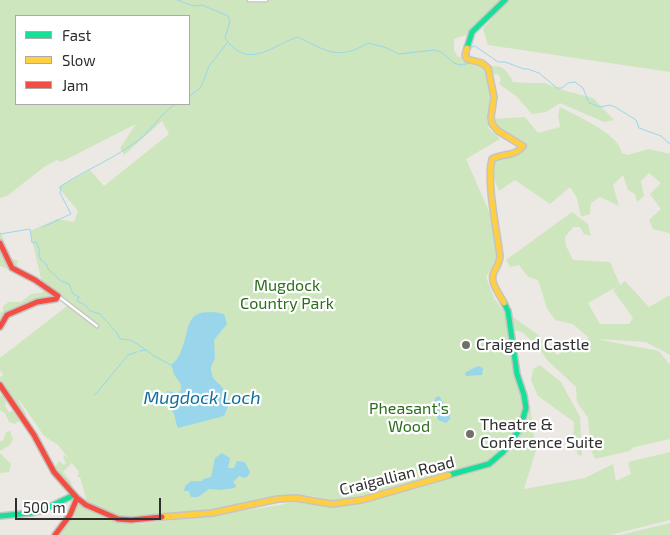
<!DOCTYPE html>
<html>
<head>
<meta charset="utf-8">
<style>
	body { margin:0 }
	#map { position:relative; width:670px; height:535px; overflow:hidden; background:#ece8e4; font-family:"Exo 2",sans-serif }
	canvas { display:block }
	.legend { position:absolute; left:15px; top:15px; width:175px; height:90px; box-sizing:border-box; background:#fff; border:1px solid #ababab; margin:0; padding:6px 9px; list-style:none; font-size:15px; color:#2e2e2e }
	.legend li { display:flex; align-items:center; gap:10px; height:25px }
	.legend b { width:25px; border:1px solid #ababab }
	.scale { position:absolute; left:15px; top:498px; width:146px; height:22px; box-sizing:border-box; border:2px solid #2e2e2e; border-top:0; padding-left:6px; font-size:15px; line-height:18px; white-space:nowrap; color:#2e2e2e; -webkit-text-stroke:4px #fff; paint-order:stroke }
</style>
</head>
<body>
<div id="map">
<canvas width="670" height="535"></canvas>
<ul class="legend">
<li><b style="height:6px;background:#16e098"></b>Fast</li>
<li><b style="height:6px;background:#ffcf43"></b>Slow</li>
<li><b style="height:6px;background:#f24e42"></b>Jam</li>
</ul>
<div class="scale">500 m</div>
</div>
<script>
const ctx = document.querySelector('canvas').getContext('2d');
ctx.lineJoin = 'round';
function fill(path, color) {
  ctx.fillStyle = color;
  ctx.fill(path, 'evenodd');
}
function strokePath(path, color, width, dash) {
  ctx.strokeStyle = color;
  ctx.lineWidth = width;
  ctx.lineCap = dash ? 'butt' : 'round';
  ctx.setLineDash(dash || []);
  ctx.stroke(path);
}
function label(font, color, halo, rows, align = 'center') {
  ctx.font = font + ' "Exo 2",sans-serif';
  ctx.lineWidth = 4.5;
  ctx.setLineDash([]);
  ctx.textBaseline = 'middle';
  ctx.strokeStyle = halo;
  ctx.fillStyle = color;
  for (const [text, x, y, turn = 0] of rows) {
    ctx.save();
    ctx.translate(x, y);
    ctx.rotate((+turn || 0) * Math.PI / 180);
    ctx.textAlign = isNaN(turn) ? turn : align;
    if (halo) ctx.strokeText(text, 0, 0);
    ctx.fillText(text, 0, 0);
    ctx.restore();
  }
}
fill(new Path2D(`
	M 0,0 L 501,0 L 466,35 L 454,39 L 454,50 L 458,57 L 476,57 L 486,69 L 489,79 L 491,93 L 488,128 L 500,139 L 466,159 L 490,214 L 497,258 L 486,277 L 494,298 L 506,315 L 516,374 L 523,400 L 524,413 L 518,429 L 502,451 L 487,462 L 390,490 L 337,501 L 313,496 L 283,495 L 209,510 L 119,517 L 102,512 L 91,506 L 87,502 L 80,477 L 77,477 L 79,472 L 72,463 L 63,472 L 71,482 L 73,490 L 72,491 L 54,469 L 59,461 L 64,465 L 66,464 L 63,456 L 64,455 L 69,459 L 58,445 L 44,436 L 18,398 C 19,405 26,410 26,416 L 22,415 L 0,380 L 0,377 L 3,375 L 1,370 L 0,373 L 0,358 L 67,306 L 59,299 L 60,296 L 42,283 L 30,231 L 57,219 L 74,222 L 78,211 L 58,187 L 90,170 L 104,186 L 169,134 L 162,121 L 124,155 L 120,148 L 136,124 L 61,162 L 57,160 L 44,167 L 7,196 L 0,198 ZM 16,16 L 189,16 L 189,104 L 16,104 Z
	M 508,0 L 670,0 L 670,72 L 488,45 L 483,29 Z
	M 491,66 C 504,66 507,70 513,82 L 526,83 L 544,83 L 566,91 L 593,98 L 614,120 L 604,122 L 560,103 L 546,112 L 532,114 L 516,96 L 499,84 L 501,80 L 498,74 L 491,75 Z
	M 560,107 C 575,115 611,131 619,146 C 620,148 621,151 622,153 L 627,155 L 649,149 L 670,154 L 670,235 L 669,233 L 653,229 L 649,220 L 661,209 L 650,194 L 661,183 L 649,173 L 641,181 L 644,196 L 637,202 L 635,194 L 628,190 L 623,175 L 613,185 L 619,206 L 600,197 L 591,203 L 590,214 L 581,217 L 577,198 L 570,187 L 550,204 L 515,180 L 499,191 L 490,169 L 493,159 C 504,158 521,156 527,145 C 518,134 503,136 493,122 L 494,119 L 525,117 L 538,133 L 560,127 L 558,115 Z
	M 572,212 L 588,224 L 591,236 L 584,234 L 580,227 L 573,227 L 565,237 L 566,246 L 573,260 L 610,262 L 620,285 L 625,281 L 649,307 L 670,295 L 670,355 L 646,342 L 596,339 L 659,351 L 670,365 L 670,439 L 634,447 L 629,451 L 595,459 L 591,450 L 588,418 L 577,402 L 576,387 L 548,361 L 536,344 L 522,332 L 513,330 L 513,317 L 537,334 L 557,355 L 589,338 L 573,324 L 555,320 L 547,308 L 538,280 L 528,277 L 519,265 L 510,267 L 506,260 ZM 618,286 L 613,290 L 633,318 L 629,324 L 600,324 L 588,303 Z
	M 0,231 L 11,258 L 18,261 L 16,267 L 8,269 L 0,266 Z
	M 46,289 L 54,296 L 37,301 L 4,317 L 0,323 L 0,313 L 3,311 L 3,306 L 9,302 L 21,302 L 31,294 L 41,293 Z
	M 540,365 L 561,382 L 580,417 L 582,456 L 578,455 L 573,438 L 574,422 L 538,396 L 531,380 L 533,369 Z
	M 0,395 L 3,396 L 6,401 L 5,406 L 9,412 L 14,410 L 21,420 L 15,424 L 9,422 L 5,413 L 0,410 Z
	M 530,406 L 536,450 L 524,489 L 585,478 L 613,464 L 616,481 L 631,474 L 628,462 L 670,452 L 670,520 L 610,535 L 60,535 L 73,517 L 79,502 L 104,517 L 123,523 L 139,524 L 210,516 L 280,505 L 293,502 L 334,506 L 354,504 L 456,476 L 496,462 L 505,454 L 521,433 L 528,417 Z
	M 10,431 L 13,439 L 10,445 L 0,451 L 0,441 L 3,441 L 6,432 Z
	M 0,453 L 11,464 L 9,472 L 0,473 Z
	M 670,523 L 670,535 L 620,535 Z`), '#cee6be');
fill(new Path2D(`
	M 215,312 L 224,314 L 227,324 L 214,340 L 215,358 L 211,367 L 211,371 L 213,378 L 222,387 L 230,402 L 224,416 L 178,428 C 175,423 176,417 173,412 C 169,405 160,400 167,391 L 177,393 L 181,390 C 182,383 179,382 175,376 C 173,373 173,368 171,365 C 188,353 183,323 196,315 C 202,311 209,313 215,312 Z
	M 478,366 L 483,368 L 482,375 L 466,376 L 465,374 L 466,372 Z
	M 439,396 L 450,414 L 450,419 L 446,423 L 438,420 L 434,404 L 435,398 Z
	M 222,453 L 230,458 L 228,468 L 234,468 L 237,461 L 245,462 L 250,472 L 248,476 L 244,478 L 239,476 L 233,482 L 236,485 L 235,488 L 220,490 L 209,489 L 198,497 L 191,497 L 189,491 L 184,491 L 185,486 L 191,481 L 202,481 L 203,479 L 211,477 L 215,458 Z`), '#99d6ec');
strokePath(new Path2D(`
	M 177,0 L 194,6 L 202,5 L 228,16 L 230,21 L 225,38 C 249,71 270,46 298,37 C 327,51 338,61 368,43 L 387,48 L 399,54 L 434,50 L 441,52 L 454,63 L 460,65 L 471,63 L 471,62
	M 470,58 L 469,51 L 473,46 L 475,46 L 498,62 L 505,62 L 524,69 L 528,69 L 539,73 L 557,88 L 562,88 L 568,83 L 575,82 L 583,88 L 589,103 L 600,107 L 610,105 L 615,107 L 636,120 L 639,128 L 661,136 L 670,144
	M 189,97 L 201,87 L 209,66 L 227,43
	M 43,227 L 71,214 L 60,193 L 61,186 C 87,169 116,158 141,138 C 154,128 162,111 176,104
	M 0,234 L 30,229 L 32,243 L 36,242 L 39,249 L 39,255 L 41,260 L 47,265 L 48,269 L 61,281 L 69,284 L 73,294 L 79,297 L 77,301 L 85,305 L 90,311 L 100,314 L 117,333 L 120,339 L 130,340 L 136,343 L 154,356 L 171,365
	M 140,351 L 146,350
	M 95,395 L 128,355 L 137,352`), '#99d6ec', 1);
const street = new Path2D(`
	M 249,0 L 266,0
	M 58,296 L 97,326`);
const fast = new Path2D(`
	M 467,48 L 472,32 L 505,0
	M 449,475 L 489,464 L 503,452 L 520,429 L 526,408 L 524,395 L 517,374 L 508,311 L 504,303
	M 0,516 L 31,513 L 43,510 L 74,495`);
const slow = new Path2D(`
	M 467,48 L 465,55 L 467,59 L 482,63 L 488,68 L 494,97 L 491,117 L 492,124 L 498,131 L 523,146 C 515,157 503,153 492,159 C 486,181 497,231 500,256 C 500,262 497,266 494,272 C 489,282 499,293 504,303
	M 162,517 L 212,513 L 278,499 L 296,498 L 332,504 L 362,500 L 449,475`);
const jam = new Path2D(`
	M 0,243 L 12,268 L 35,280 L 58,296 L 56,299 L 37,302 L 7,315 L 0,327
	M 0,385 L 34,435 L 54,472 L 77,498 L 86,505 L 118,519 L 131,520 L 162,517
	M 55,535 L 70,515 L 77,498`);
strokePath(street, '#c5c4c5', 5);
strokePath(fast, '#c5c4c5', 8);
strokePath(slow, '#c5c4c5', 8);
strokePath(jam, '#c5c4c5', 8);
strokePath(street, '#fcfcfb', 2.5);
strokePath(fast, '#16e098', 5);
strokePath(slow, '#ffcf43', 5);
strokePath(jam, '#f24e42', 5);
for (const [x, y, r, color] of [
	[466,345,5,"#706f6e"],
	[470,434,5,"#706f6e"]
]) {
  const dot = new Path2D();
  dot.arc(x, y, r, 0, 2 * Math.PI);
  ctx.fillStyle = color;
  ctx.fill(dot);
  strokePath(dot, '#fff', 2);
}
label('16px', '#2c6e1b', '#fff', [
	["Mugdock",287,286],
	["Country Park",287,304],
	["Pheasant's",409,409],
	["Wood",409,427]
]);
label('16px', '#2e2e2e', '#fff', [
	["Craigend Castle",476,345],
	["Theatre &",480,425],
	["Conference Suite",480,443]
], 'left');
label('16px', '#2e2e2e', '#fff', [
	["Craigallian Road",397,476,-14]
]);
label('italic 18px', '#0d6fa3', '#fff', [
	["Mugdock Loch",202,398]
]);
</script>
</body>
</html>
